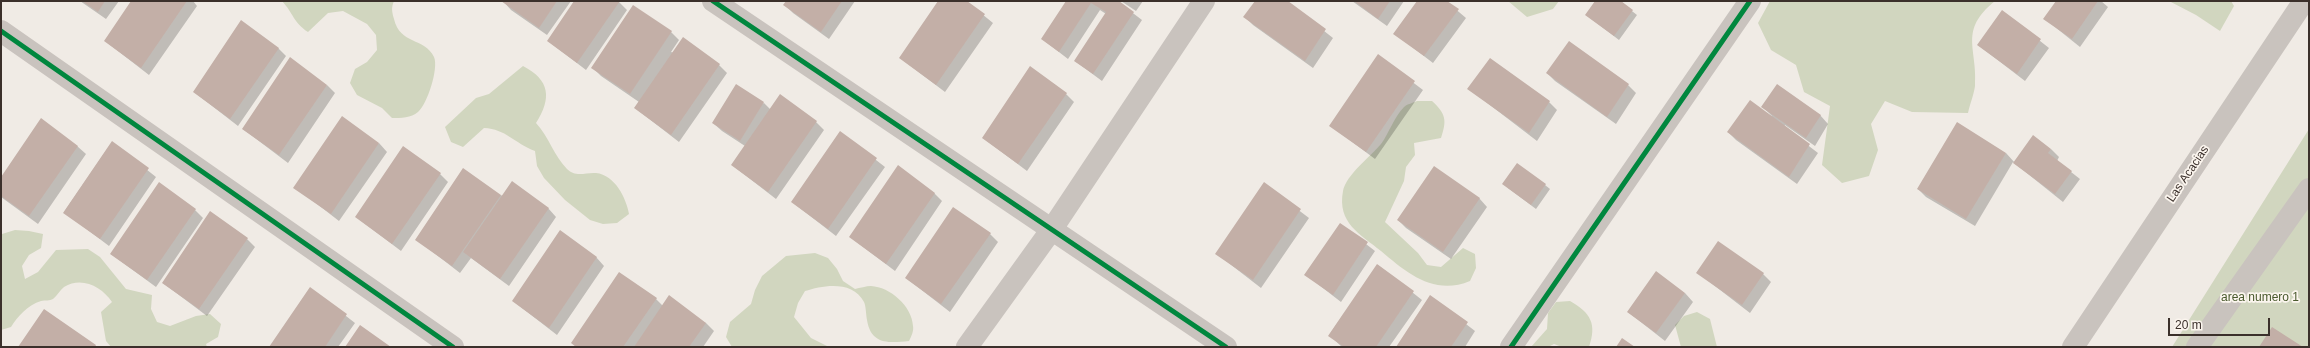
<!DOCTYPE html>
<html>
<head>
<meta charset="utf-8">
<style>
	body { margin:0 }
	#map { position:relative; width:2310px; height:348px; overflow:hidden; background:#f0ebe5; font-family:Helvetica,sans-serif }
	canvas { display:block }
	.frame { position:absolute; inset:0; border:2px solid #3b302b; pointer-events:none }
	.scale { position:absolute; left:2168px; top:318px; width:102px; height:18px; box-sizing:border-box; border:2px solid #3b302b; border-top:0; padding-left:5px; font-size:12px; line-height:14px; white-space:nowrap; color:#3b302b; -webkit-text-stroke:3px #fbf5ee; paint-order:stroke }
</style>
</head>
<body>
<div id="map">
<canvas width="2310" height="348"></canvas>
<div class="frame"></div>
<div class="scale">20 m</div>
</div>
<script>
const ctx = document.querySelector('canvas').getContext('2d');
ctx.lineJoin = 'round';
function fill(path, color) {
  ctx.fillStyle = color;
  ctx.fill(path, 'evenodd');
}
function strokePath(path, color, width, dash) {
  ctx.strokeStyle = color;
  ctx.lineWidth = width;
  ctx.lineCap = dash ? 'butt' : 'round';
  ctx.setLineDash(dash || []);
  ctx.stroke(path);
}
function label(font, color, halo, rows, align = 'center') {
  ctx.font = font + ' Helvetica,sans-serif';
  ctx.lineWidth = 3.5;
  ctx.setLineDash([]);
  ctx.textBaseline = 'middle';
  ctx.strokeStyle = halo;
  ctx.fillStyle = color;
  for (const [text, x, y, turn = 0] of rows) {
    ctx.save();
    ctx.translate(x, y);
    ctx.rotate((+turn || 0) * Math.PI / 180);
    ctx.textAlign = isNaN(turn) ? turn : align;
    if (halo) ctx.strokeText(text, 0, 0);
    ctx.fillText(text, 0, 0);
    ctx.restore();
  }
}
fill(new Path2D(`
	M 282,1 L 394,1 C 391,8 392,12 394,19 C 400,45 424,37 434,57 C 439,68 427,105 418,112 C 411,118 401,118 392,118 L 382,108 L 357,95 L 350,83 L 355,69 L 367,62 L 377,50 L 376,35 L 367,24 L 343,11 L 328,13 L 308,32 C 293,22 294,14 282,1 Z
	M 1508,1 L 1559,1 L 1553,9 L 1527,17 Z
	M 1770,1 L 1995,1 C 1958,31 1978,48 1975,86 C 1974,94 1970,104 1968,113 L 1912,112 L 1885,101 L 1871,124 L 1878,150 L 1869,176 L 1842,183 L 1822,165 L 1830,106 L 1804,92 L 1796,65 L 1771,50 L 1758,23 Z
	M 2169,1 L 2231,1 L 2234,6 L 2220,31 L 2196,15 Z
	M 523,66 C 550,80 552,98 536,123 C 549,137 554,156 567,169 C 576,178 586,172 596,173 C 615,175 626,198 629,214 L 617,223 L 603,224 L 590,220 L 565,200 L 544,178 L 537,166 L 535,151 C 514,143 506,129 484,128 L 463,147 L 451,142 L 445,127 L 476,98 L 489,94 Z
	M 1417,101 L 1432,101 C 1446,114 1447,120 1441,138 L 1414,143 L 1415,155 L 1406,167 L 1404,181 L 1385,222 L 1418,253 L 1427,265 L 1441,267 L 1463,248 L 1475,254 L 1476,268 L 1470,281 C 1434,296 1407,273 1381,251 C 1360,234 1337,223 1343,191 C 1346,175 1371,156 1381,144 C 1389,133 1394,117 1404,107 C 1407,104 1413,103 1417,101 Z
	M 2309,129 L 2309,347 L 2172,347 Z
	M 15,230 L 29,231 L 43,234 L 41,248 L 29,255 L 22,266 L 25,279 L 38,272 L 56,250 L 88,249 L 100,257 L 126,289 L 152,295 L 151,309 L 157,322 L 170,326 L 196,316 L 210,314 L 221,324 L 218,337 L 206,344 L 207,347 L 111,347 L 106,341 L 101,312 L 112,302 C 102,287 82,276 64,287 C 60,290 57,296 53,299 C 50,301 45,300 41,301 C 28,305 17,317 11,327 L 1,330 L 1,232 L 2,234 Z
	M 815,253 L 828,258 L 837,269 L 843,281 L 855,289 C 860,288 866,286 871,286 C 890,287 912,306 913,326 C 914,331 911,337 909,341 C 889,343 871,345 867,320 C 866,315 866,306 864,302 C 853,280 823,285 805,291 L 798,303 L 794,317 L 811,338 L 829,347 L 732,347 L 726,337 L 730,322 L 751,304 L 755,290 L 762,276 L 786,256 Z
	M 1570,301 C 1591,313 1597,324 1589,347 L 1562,347 L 1554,344 L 1548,347 L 1531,347 L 1547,329 L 1548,313 L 1556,302 Z
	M 1697,312 L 1710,319 L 1717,347 L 1681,347 L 1675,325 L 1684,316 Z`), '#d1d6bf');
fill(new Path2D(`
	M 80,1 L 119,1 L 106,19 Z
	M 132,1 L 193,1 L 197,6 L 149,75 L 105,41 Z
	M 503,1 L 571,1 L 547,35 L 511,10 Z
	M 575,1 L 618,1 L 627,10 L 586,70 L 548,41 Z
	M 787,1 L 855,1 L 829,39 L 793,13 L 785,5 Z
	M 939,1 L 966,1 L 993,23 L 945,92 L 900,58 Z
	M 1067,1 L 1117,1 L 1142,20 L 1102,81 L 1075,61 L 1106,14 L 1100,10 L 1068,59 L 1042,39 Z
	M 1121,1 L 1143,1 L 1136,11 Z
	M 1256,1 L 1286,1 L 1333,38 L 1313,68 L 1253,25 L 1245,17 Z
	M 1352,1 L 1404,1 L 1387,26 Z
	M 1418,1 L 1446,1 L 1466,18 L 1433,63 L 1395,34 Z
	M 1596,1 L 1619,1 L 1637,15 L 1619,40 L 1586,15 Z
	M 2057,1 L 2101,1 L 2108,7 L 2080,47 L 2045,19 Z
	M 2002,11 L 2049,48 L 2025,81 L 1978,45 Z
	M 671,32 L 679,40 L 671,52 L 719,65 L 727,73 L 679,142 L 635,108 L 639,102 L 601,76 L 593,68 Z
	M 278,48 L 286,56 L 238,126 L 194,92 Z
	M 1378,56 L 1423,90 L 1375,159 L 1331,126 Z
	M 1547,73 L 1628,85 L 1636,93 L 1616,124 L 1555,81 Z
	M 327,85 L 335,93 L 288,163 L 243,129 Z
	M 1469,89 L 1549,102 L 1557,110 L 1537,141 Z
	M 1066,94 L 1074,102 L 1027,171 L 983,138 Z
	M 764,103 L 770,109 L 816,122 L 824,130 L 776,199 L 732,165 L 745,146 L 722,131 L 713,123 Z
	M 1762,106 L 1820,115 L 1828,124 L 1815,146 L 1785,125 L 1784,127 L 1818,153 L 1797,184 L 1736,140 L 1728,132 L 1772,116 Z
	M 840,132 L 885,167 L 836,236 L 792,202 Z
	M 112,142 L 156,177 L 109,246 L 64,212 Z
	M 379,143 L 387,152 L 339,221 L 295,187 Z
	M 77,146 L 86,154 L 38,224 L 1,197 L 1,178 Z
	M 2051,149 L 2059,157 L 2057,161 L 2080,179 L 2063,202 L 2013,162 L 1975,226 L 1926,197 L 1918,189 L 2006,153 L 2015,163 Z
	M 440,174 L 448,182 L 401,251 L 356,217 Z
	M 1264,184 L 1309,218 L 1261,288 L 1217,254 Z
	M 1545,185 L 1550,189 L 1536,209 L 1508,188 Z
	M 934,193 L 942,201 L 895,271 L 850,237 Z
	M 500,195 L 548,208 L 556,217 L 509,286 L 471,258 L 460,273 L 416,239 Z
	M 1479,198 L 1487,207 L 1451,259 L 1406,228 L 1398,220 Z
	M 195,210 L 203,218 L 156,287 L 111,254 Z
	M 1340,224 L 1375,251 L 1341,302 L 1306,275 Z
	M 990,234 L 998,242 L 950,312 L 906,278 Z
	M 247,239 L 255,247 L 207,316 L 163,283 Z
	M 1719,243 L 1763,274 L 1771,282 L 1750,313 L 1698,273 Z
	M 596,257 L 604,266 L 557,335 L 513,301 Z
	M 1378,265 L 1422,300 L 1389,347 L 1342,347 L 1329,335 Z
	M 310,288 L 355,323 L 338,347 L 270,347 Z
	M 1685,293 L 1693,302 L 1665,341 L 1628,312 Z
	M 1431,297 L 1475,331 L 1465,347 L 1397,347 Z
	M 656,299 L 663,306 L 706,323 L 714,331 L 703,347 L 576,347 Z`), '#0003');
fill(new Path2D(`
	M 82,1 L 105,1 L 98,12 Z
	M 131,1 L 187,1 L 141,68 L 104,41 Z
	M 501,1 L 557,1 L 539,28 Z
	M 574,1 L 620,1 L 577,63 L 547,41 Z
	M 786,1 L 842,1 L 821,32 L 783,5 Z
	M 938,1 L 967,1 L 985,14 L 936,85 L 899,58 Z
	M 1066,1 L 1119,1 L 1134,12 L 1093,74 L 1074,61 L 1106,12 L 1091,3 L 1059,52 L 1041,39 Z
	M 1255,1 L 1288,1 L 1326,29 L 1305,61 L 1243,17 Z
	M 1354,1 L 1390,1 L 1378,19 Z
	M 1417,1 L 1447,1 L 1459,9 L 1424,56 L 1393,34 Z
	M 1595,1 L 1621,1 L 1633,10 L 1614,36 L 1585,15 Z
	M 2056,1 L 2098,1 L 2072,39 L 2043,19 Z
	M 633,5 L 672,31 L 630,94 L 591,68 Z
	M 2002,10 L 2041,39 L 2017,74 L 1977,45 Z
	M 241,20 L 279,48 L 230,119 L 193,92 Z
	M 683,37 L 720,64 L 671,135 L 634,108 Z
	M 1569,41 L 1629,84 L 1607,117 L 1546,73 Z
	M 1378,54 L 1415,81 L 1366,152 L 1329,126 Z
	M 290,57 L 327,85 L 279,155 L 242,129 Z
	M 1490,58 L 1550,101 L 1529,133 L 1467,89 Z
	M 1030,66 L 1067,93 L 1018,164 L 982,138 Z
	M 736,84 L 764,102 L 740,141 L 712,123 Z
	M 1777,84 L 1821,115 L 1806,138 L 1761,107 Z
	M 780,94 L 817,121 L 768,192 L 731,165 Z
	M 1750,100 L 1810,144 L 1789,177 L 1727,132 Z
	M 342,116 L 379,143 L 331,214 L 293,188 Z
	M 41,118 L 78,146 L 29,216 L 1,196 L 1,177 Z
	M 1957,122 L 2006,153 L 1966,219 L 1917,189 Z
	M 840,131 L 877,158 L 828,229 L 791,202 Z
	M 2033,135 L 2051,149 L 2048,153 L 2072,171 L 2055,194 L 2013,163 Z
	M 112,141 L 149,168 L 100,239 L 63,213 Z
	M 403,146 L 441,173 L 392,244 L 355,217 Z
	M 1517,163 L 1546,184 L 1531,205 L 1502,184 Z
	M 898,165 L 935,193 L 886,264 L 849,237 Z
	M 1434,166 L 1480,198 L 1443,252 L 1397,220 Z
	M 463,168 L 501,195 L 452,266 L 415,240 Z
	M 512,181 L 549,208 L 500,279 L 463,252 Z
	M 159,182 L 196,209 L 147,280 L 110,254 Z
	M 1264,182 L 1301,209 L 1253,280 L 1215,254 Z
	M 953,207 L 991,233 L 941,304 L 905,278 Z
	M 210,211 L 248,238 L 199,309 L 162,283 Z
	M 1340,223 L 1368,242 L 1333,295 L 1304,275 Z
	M 560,230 L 597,257 L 549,328 L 512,301 Z
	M 1718,241 L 1764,273 L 1742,305 L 1696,273 Z
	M 1377,264 L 1414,291 L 1376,347 L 1344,347 L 1328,336 Z
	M 1656,271 L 1685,293 L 1656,333 L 1627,312 Z
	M 619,272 L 657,298 L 623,347 L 576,347 L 571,343 Z
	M 310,287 L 347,314 L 325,347 L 269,347 Z
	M 669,295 L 706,323 L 689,347 L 634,347 Z
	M 1430,295 L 1468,322 L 1451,347 L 1396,347 Z
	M 44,309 L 96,345 L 95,347 L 18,347 Z
	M 360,325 L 391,347 L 345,347 Z
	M 2272,327 L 2303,347 L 2259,347 Z
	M 1622,338 L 1635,347 L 1616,347 Z`), '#c3afa7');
strokePath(new Path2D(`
	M 713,1 L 1226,347
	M 1,31 L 453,347
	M 967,347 L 1052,229 L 1204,1
	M 1511,347 L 1750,1
	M 2073,347 L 2304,1
	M 2197,347 L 2309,189`), '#c9c3be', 22);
strokePath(new Path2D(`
	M 713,1 L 1226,347
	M 1,31 L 453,347
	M 1511,347 L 1750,1`), '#00873e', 5);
label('12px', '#3b302b', '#fbf5ee', [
	["Las Acacias",2188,174,-56]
]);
label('12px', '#4a5a2e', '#fbf5ee', [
	["area numero 1",2260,298]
]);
</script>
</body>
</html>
